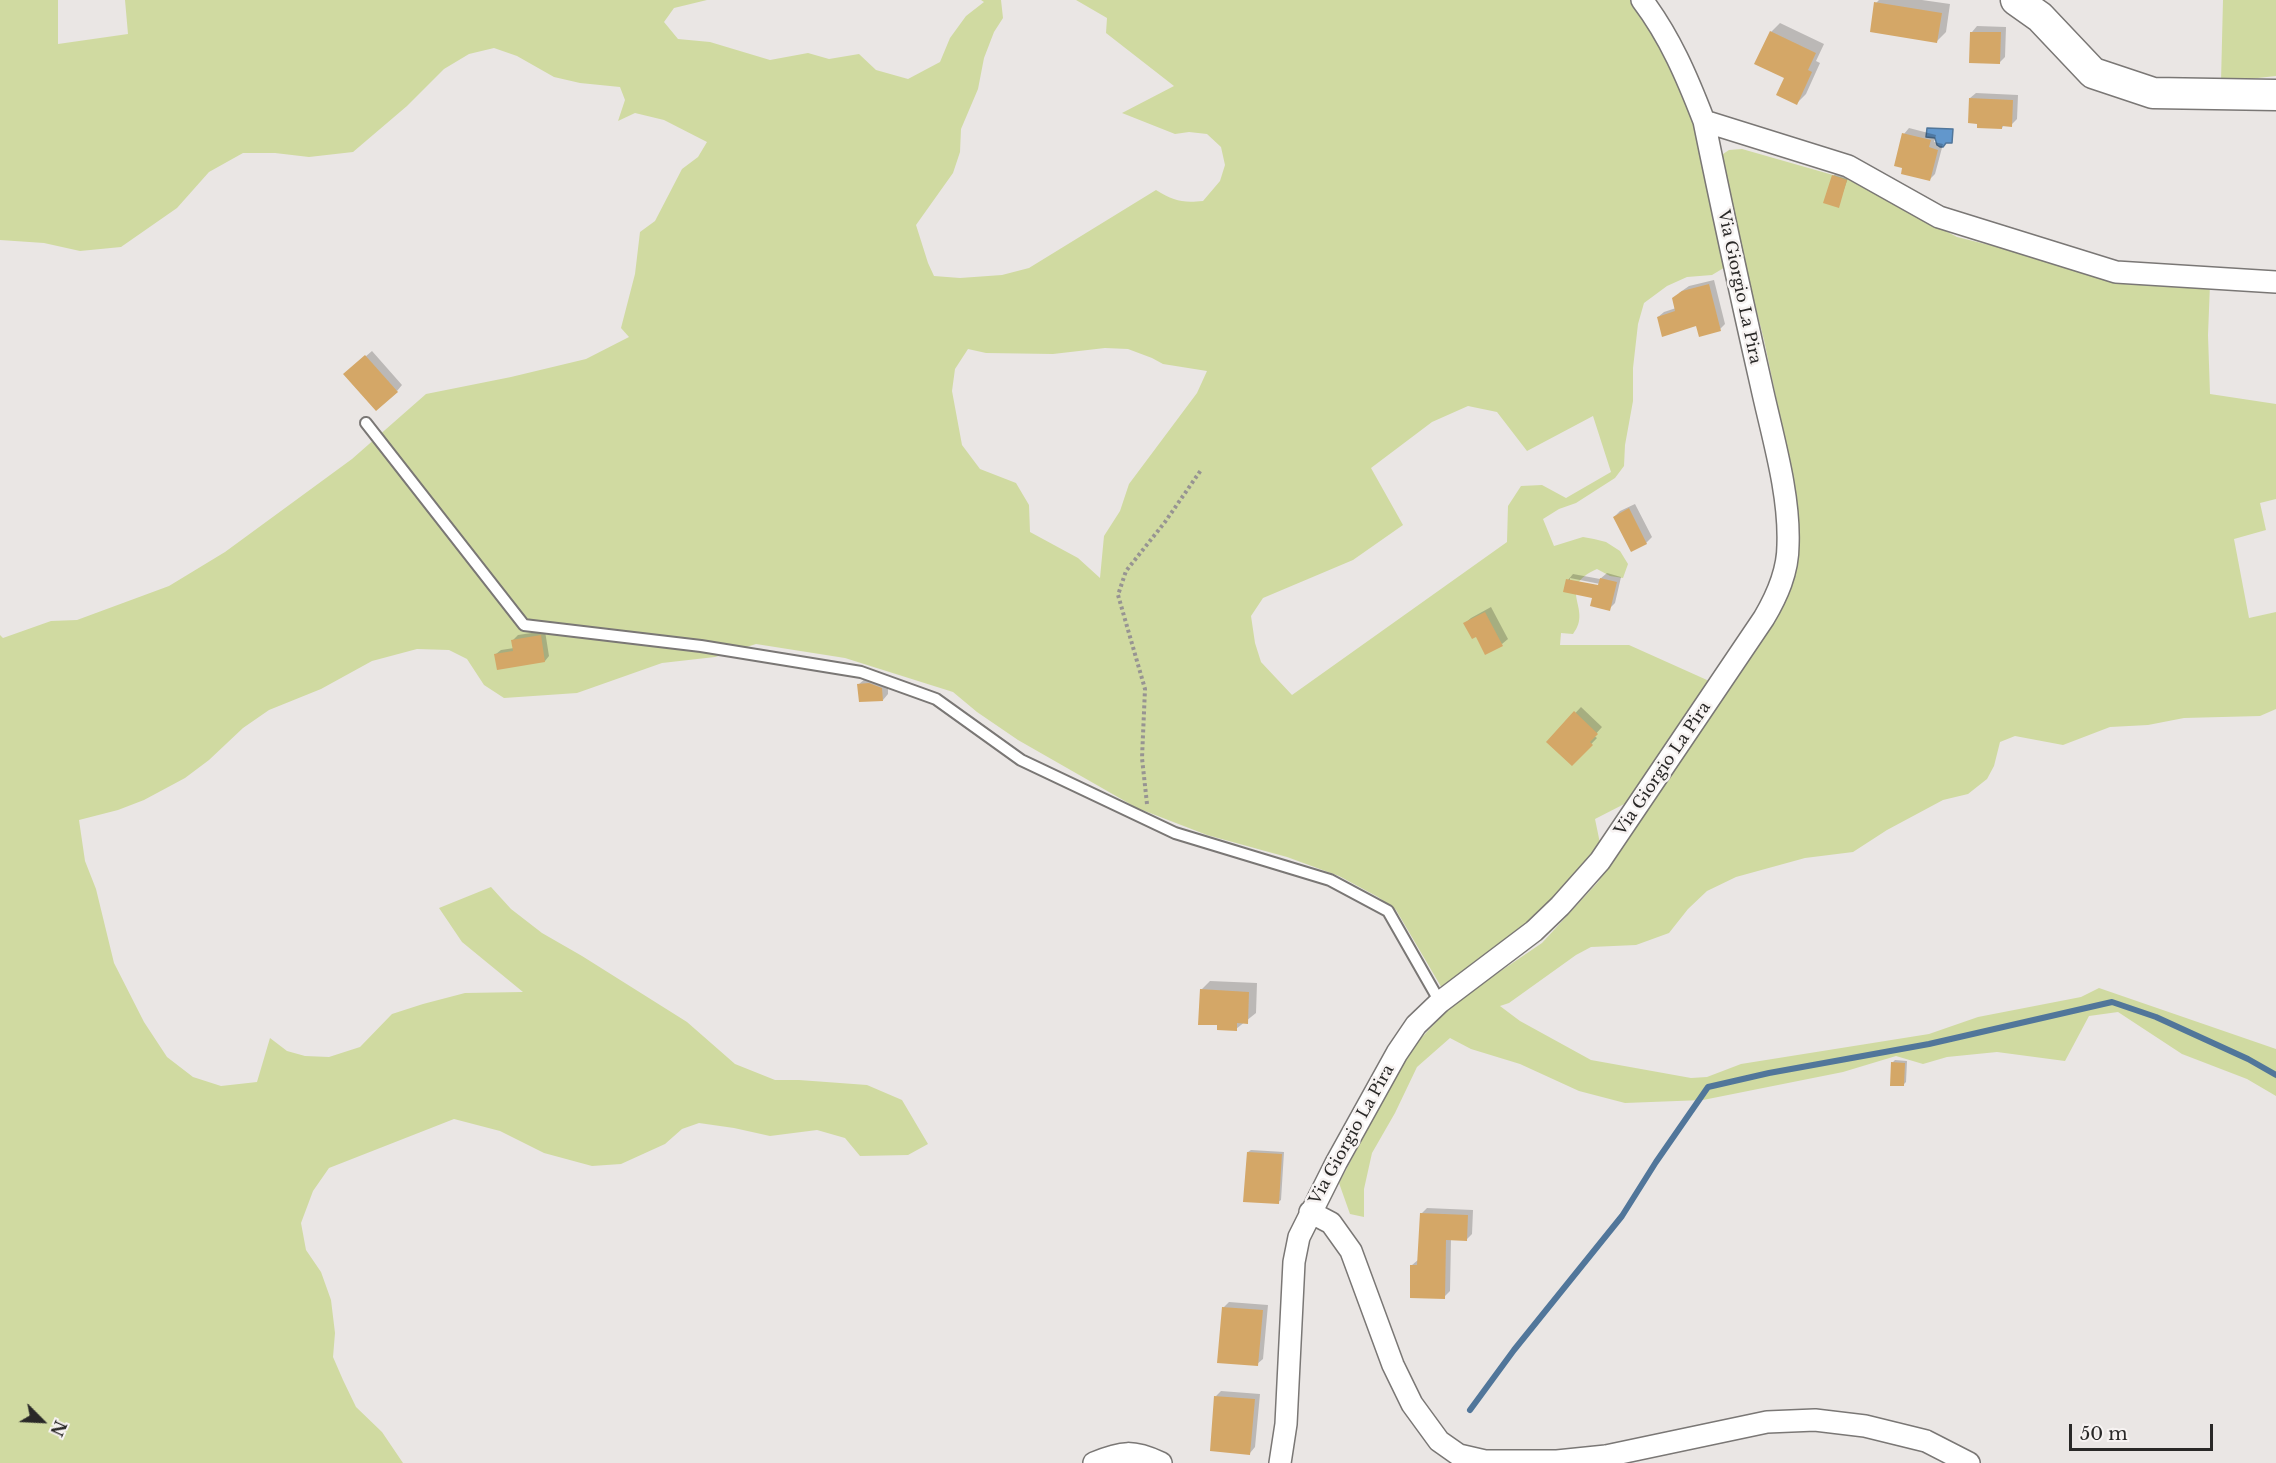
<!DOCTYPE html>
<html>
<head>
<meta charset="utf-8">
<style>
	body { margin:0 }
	#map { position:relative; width:2276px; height:1463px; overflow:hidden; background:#eae6e4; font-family:"Libre Baskerville",serif }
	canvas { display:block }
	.north { position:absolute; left:12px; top:1391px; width:60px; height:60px; -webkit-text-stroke:4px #f7f3f2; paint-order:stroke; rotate:114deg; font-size:16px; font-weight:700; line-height:24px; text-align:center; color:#292827 }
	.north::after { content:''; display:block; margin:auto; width:21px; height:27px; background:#292827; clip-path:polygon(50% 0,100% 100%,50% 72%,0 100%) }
	.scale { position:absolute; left:2069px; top:1424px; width:144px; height:27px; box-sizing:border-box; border:3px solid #292827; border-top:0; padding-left:8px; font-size:18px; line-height:21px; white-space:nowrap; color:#292827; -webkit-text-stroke:4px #f7f3f2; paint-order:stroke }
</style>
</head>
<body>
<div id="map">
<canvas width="2276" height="1463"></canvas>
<div class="north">N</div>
<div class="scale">50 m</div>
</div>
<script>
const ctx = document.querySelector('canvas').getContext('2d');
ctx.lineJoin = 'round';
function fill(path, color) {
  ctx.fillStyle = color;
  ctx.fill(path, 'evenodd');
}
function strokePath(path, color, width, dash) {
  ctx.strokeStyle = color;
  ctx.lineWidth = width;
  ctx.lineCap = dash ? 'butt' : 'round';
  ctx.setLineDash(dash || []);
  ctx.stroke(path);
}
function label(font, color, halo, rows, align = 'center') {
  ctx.font = font + ' "Libre Baskerville",serif';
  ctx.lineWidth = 5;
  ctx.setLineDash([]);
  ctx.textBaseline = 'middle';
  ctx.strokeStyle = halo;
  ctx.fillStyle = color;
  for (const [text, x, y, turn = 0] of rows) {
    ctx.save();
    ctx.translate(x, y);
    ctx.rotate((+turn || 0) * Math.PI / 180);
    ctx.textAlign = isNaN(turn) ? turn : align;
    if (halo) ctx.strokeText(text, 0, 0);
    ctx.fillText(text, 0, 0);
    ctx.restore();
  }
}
fill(new Path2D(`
	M 0,0 L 58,0 L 58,44 L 128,34 L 125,0 L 707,0 L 674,8 L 664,22 L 678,39 L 710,42 L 770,60 L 808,53 L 829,59 L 859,54 L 876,70 L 908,79 L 940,62 L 950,38 L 966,16 L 984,2 L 981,0 L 1001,0 L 1003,18 L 994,32 L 984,58 L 978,89 L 961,129 L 960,152 L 953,173 L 916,225 L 928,263 L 934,276 L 960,278 L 1002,275 L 1029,268 L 1156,190 C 1174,201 1182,203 1203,201 L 1220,181 L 1225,165 L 1221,147 L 1207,134 L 1189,132 L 1175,134 L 1122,113 L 1174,86 L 1106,33 L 1107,18 L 1076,0 L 1632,0 L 1663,44 L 1698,133 L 1727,266 L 1712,275 L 1687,277 L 1667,286 L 1644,303 L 1638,324 L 1633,368 L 1633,401 L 1625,445 L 1624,466 L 1615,478 L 1576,503 L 1559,509 L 1543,519 L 1554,546 L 1583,537 L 1594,539 L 1606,542 L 1620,551 L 1628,564 L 1623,578 L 1610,576 L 1597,569 C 1554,588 1594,608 1573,634 L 1561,633 L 1560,645 L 1629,645 L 1707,680 L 1708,688 L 1636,798 L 1595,819 L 1601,848 L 1566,893 L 1443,990 L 1396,910 L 1378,897 L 1339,876 L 1287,857 L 1207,835 L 1137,808 L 1018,740 L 977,712 L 953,692 L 845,658 L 756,644 L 715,657 L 662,663 L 577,693 L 504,698 L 484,685 L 467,659 L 449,650 L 417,649 L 372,661 L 321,689 L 269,710 L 243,728 L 209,760 L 185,778 L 144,800 L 118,810 L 79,820 L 85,861 L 96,889 L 114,963 L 144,1022 L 167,1057 L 193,1077 L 221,1086 L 257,1082 L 270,1038 L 287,1051 L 305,1056 L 329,1057 L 360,1047 L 392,1014 L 423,1004 L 465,993 L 523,992 L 462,942 L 439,908 L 491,887 L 511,909 L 542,933 L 582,956 L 687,1022 L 735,1064 L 775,1080 L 799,1080 L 867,1085 L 902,1100 L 928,1144 L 908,1155 L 860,1156 L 845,1138 L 817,1130 L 770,1136 L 734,1128 L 699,1123 L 682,1129 L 665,1144 L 621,1164 L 592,1166 L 544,1153 L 500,1131 L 454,1119 L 329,1168 L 313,1191 L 301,1223 L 306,1250 L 321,1272 L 331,1300 L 335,1333 L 333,1357 L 343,1380 L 356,1407 L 382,1432 L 403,1463 L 0,1463 L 0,635 L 3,638 L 51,621 L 77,620 L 169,586 L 225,552 L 352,459 L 426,394 L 511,377 L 586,359 L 629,337 L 621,328 L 635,274 L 640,232 L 655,221 L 682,169 L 698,157 L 707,142 L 664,120 L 635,113 L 618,121 L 625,100 L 620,87 L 580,83 L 554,77 L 517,56 L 494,48 L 469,54 L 444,69 L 407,106 L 353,152 L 309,157 L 275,153 L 243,153 L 209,172 L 177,208 L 121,247 L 80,251 L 44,243 L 0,240 ZM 1105,348 L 1128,349 L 1152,358 L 1163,364 L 1207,371 L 1197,393 L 1129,484 L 1120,511 L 1104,536 L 1100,578 L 1078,558 L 1030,532 L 1029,505 L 1016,483 L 980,469 L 962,445 L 952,391 L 955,369 L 968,349 L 986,353 L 1053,354 ZM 1468,406 L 1497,412 L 1527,451 L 1593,416 L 1611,472 L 1566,498 L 1542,485 L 1521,486 L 1508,506 L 1507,542 L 1292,695 L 1261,662 L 1255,643 L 1251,616 L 1263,598 L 1353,560 L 1403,525 L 1371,468 L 1432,422 Z
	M 2223,0 L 2276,0 L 2276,76 L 2221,82 Z
	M 1742,149 L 1847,179 L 1957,237 L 2114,276 L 2210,284 L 2208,335 L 2210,394 L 2276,404 L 2276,499 L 2260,503 L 2266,530 L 2234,539 L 2249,618 L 2276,612 L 2276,709 L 2260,716 L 2184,718 L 2148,725 L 2110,727 L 2063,745 L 2015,736 L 2000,742 L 1994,766 L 1987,779 L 1968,794 L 1943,800 L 1887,830 L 1853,852 L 1805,858 L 1736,877 L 1707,891 L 1688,909 L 1669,933 L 1636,945 L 1591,947 L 1576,955 L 1509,1003 L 1500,1006 L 1520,1021 L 1591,1060 L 1691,1078 L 1707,1077 L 1741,1064 L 1929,1034 L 1978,1017 L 2081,997 L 2099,988 L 2276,1049 L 2276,1096 L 2247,1079 L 2182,1054 L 2118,1012 L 2089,1016 L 2065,1061 L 1997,1052 L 1947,1057 L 1923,1064 L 1896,1056 L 1843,1072 L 1703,1100 L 1625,1103 L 1579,1091 L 1520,1064 L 1471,1049 L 1450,1038 L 1417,1067 L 1395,1113 L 1372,1153 L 1364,1189 L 1364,1217 L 1350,1214 L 1339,1183 L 1409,1051 L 1455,1002 L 1542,943 L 1598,882 L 1770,629 L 1795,569 L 1799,546 L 1796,493 L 1764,340 L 1720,167 L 1723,154 L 1729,150 Z`), '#d0daa1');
const water = new Path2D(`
	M 1927,128 L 1953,129 L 1952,143 L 1946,143 L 1943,147 L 1940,147 L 1937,145 L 1935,138 L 1926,137 Z`);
fill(water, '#6297cc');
strokePath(water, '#51769a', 1.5);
fill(new Path2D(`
	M 1879,0 L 1922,0 L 1950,4 L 1946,32 L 1937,41 L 1876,3 Z
	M 1780,23 L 1824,44 L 1816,61 L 1820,63 L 1806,94 L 1797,103 L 1771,32 Z
	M 1977,26 L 2006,27 L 2005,57 L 1999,63 L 1972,32 Z
	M 1976,93 L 2018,95 L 2017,119 L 2011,125 L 2004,125 L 2002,128 L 1979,122 L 1970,98 Z
	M 1909,128 L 1936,135 L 1934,142 L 1943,144 L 1935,174 L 1929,180 L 1904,134 Z
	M 1836,173 L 1848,178 L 1838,206 L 1833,176 Z
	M 1714,280 L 1725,324 L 1720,329 L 1658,317 L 1664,312 L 1676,308 L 1679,293 L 1689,286 Z
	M 372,351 L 402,385 L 397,391 L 351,369 Z
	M 1635,504 L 1652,537 L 1646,543 L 1614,517 L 1620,511 Z
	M 1607,573 L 1621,577 L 1615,603 L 1609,609 L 1591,605 L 1593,597 L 1565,591 L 1568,580 L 1573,574 L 1600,579 ZM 1570,578 L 1605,585 L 1605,588 L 1570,581 Z
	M 1491,607 L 1508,639 L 1502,644 L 1477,635 L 1465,623 L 1471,618 Z
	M 545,631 L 549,656 L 545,661 L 496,654 L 501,650 L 514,648 L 513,640 L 518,635 Z
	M 865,679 L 888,682 L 888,694 L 883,700 L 859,684 Z
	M 1581,707 L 1602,727 L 1594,736 L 1597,738 L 1572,764 L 1548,742 Z
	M 1210,981 L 1257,983 L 1256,1013 L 1236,1029 L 1219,1024 L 1201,990 Z
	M 1895,1060 L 1907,1061 L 1906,1082 L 1903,1085 L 1892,1063 Z
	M 1251,1150 L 1284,1152 L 1281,1200 L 1278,1202 L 1248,1152 Z
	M 1427,1208 L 1473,1210 L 1472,1234 L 1466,1240 L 1451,1239 L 1450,1291 L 1444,1297 L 1412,1265 L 1418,1260 L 1421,1214 Z
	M 1229,1302 L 1268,1305 L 1263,1359 L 1257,1364 L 1223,1308 Z
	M 1221,1391 L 1260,1394 L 1255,1447 L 1250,1453 L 1216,1396 Z`), '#0003');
strokePath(new Path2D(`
	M 1470,1410 L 1514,1350 L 1622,1216 L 1656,1162 L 1708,1087 L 1769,1073 L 1929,1044 L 2112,1002 L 2156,1017 L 2248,1059 L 2276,1075`), '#51769a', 6);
fill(new Path2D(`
	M 1874,2 L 1942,13 L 1937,43 L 1870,32 Z
	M 1770,31 L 1816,53 L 1808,70 L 1812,72 L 1797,105 L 1776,95 L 1784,78 L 1754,64 Z
	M 1970,32 L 2001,32 L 2000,64 L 1969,63 Z
	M 1969,98 L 2013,100 L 2012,127 L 2002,126 L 2002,129 L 1977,128 L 1977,124 L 1968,123 Z
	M 1902,133 L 1931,140 L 1929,147 L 1938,150 L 1930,181 L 1901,174 L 1902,168 L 1894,166 Z
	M 1832,175 L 1847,180 L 1839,208 L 1823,203 Z
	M 1709,284 L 1721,331 L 1699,337 L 1696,326 L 1662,337 L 1657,317 L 1675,311 L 1672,298 L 1682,291 Z
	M 365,355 L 398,392 L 376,411 L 343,374 Z
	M 1629,508 L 1647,544 L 1631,552 L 1613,517 Z
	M 1600,578 L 1617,582 L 1610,611 L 1590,606 L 1592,598 L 1563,592 L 1566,579 L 1598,585 Z
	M 1485,612 L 1503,646 L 1485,655 L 1476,637 L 1472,639 L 1463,623 Z
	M 541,635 L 545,662 L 497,670 L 494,654 L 513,651 L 511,640 Z
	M 869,683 L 882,688 L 883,701 L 859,702 L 857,684 Z
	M 1574,711 L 1598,734 L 1590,742 L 1593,745 L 1572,766 L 1546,742 Z
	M 1200,989 L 1249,992 L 1248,1024 L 1237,1023 L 1237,1031 L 1217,1030 L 1217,1025 L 1198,1025 Z
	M 1891,1062 L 1905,1063 L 1904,1086 L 1890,1086 Z
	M 1247,1152 L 1282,1154 L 1279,1204 L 1243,1202 Z
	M 1420,1213 L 1468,1215 L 1467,1241 L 1446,1240 L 1445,1299 L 1410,1298 L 1410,1265 L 1417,1265 Z
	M 1222,1307 L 1263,1310 L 1258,1366 L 1217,1363 Z
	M 1214,1396 L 1255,1399 L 1250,1455 L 1210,1451 Z`), '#d4a767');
const lane = new Path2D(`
	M 366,423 L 524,625 L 701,646 L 861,672 L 936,699 L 1021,760 L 1175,833 L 1330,880 L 1388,911 L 1440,1002`);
const street = new Path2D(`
	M 1704,121 L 1848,166 L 1939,217 L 2116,272 L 2276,282
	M 1310,1212 L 1331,1223 L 1351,1251 L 1393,1365 L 1412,1404 L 1439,1441 L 1459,1455 L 1485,1461 L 1557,1461 L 1606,1456 L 1767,1422 L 1815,1420 L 1865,1426 L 1926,1441 L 1969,1463
	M 1094,1463 C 1122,1451 1133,1450 1161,1463
	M 1280,1463 L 1286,1424 L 1294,1262 L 1299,1237 L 1336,1163 L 1397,1053 L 1416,1025 L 1440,1002 L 1534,931 L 1560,906 L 1600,861 L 1764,618 C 1777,596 1788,572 1788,545 C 1790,493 1772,435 1761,384 C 1741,296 1722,209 1704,121 C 1687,77 1670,37 1642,0`);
const secondary = new Path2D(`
	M 2016,0 L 2040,17 L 2093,73 L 2153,93 L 2276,95`);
strokePath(lane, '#7a7775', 14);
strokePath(street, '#7a7775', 24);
strokePath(secondary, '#7a7775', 33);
strokePath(new Path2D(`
	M 1147,804 L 1142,758 L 1145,689 L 1118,595 L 1126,571 L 1165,522 L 1201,470`), '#979492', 4, [3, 3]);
strokePath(lane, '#fff', 10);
strokePath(street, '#fff', 21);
strokePath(secondary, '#fff', 30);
label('16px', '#292827', '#f7f3f2', [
	["Via Giorgio La Pira",1739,287,78],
	["Via Giorgio La Pira",1663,769,-56],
	["Via Giorgio La Pira",1352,1135,-61]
]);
</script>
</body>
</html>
